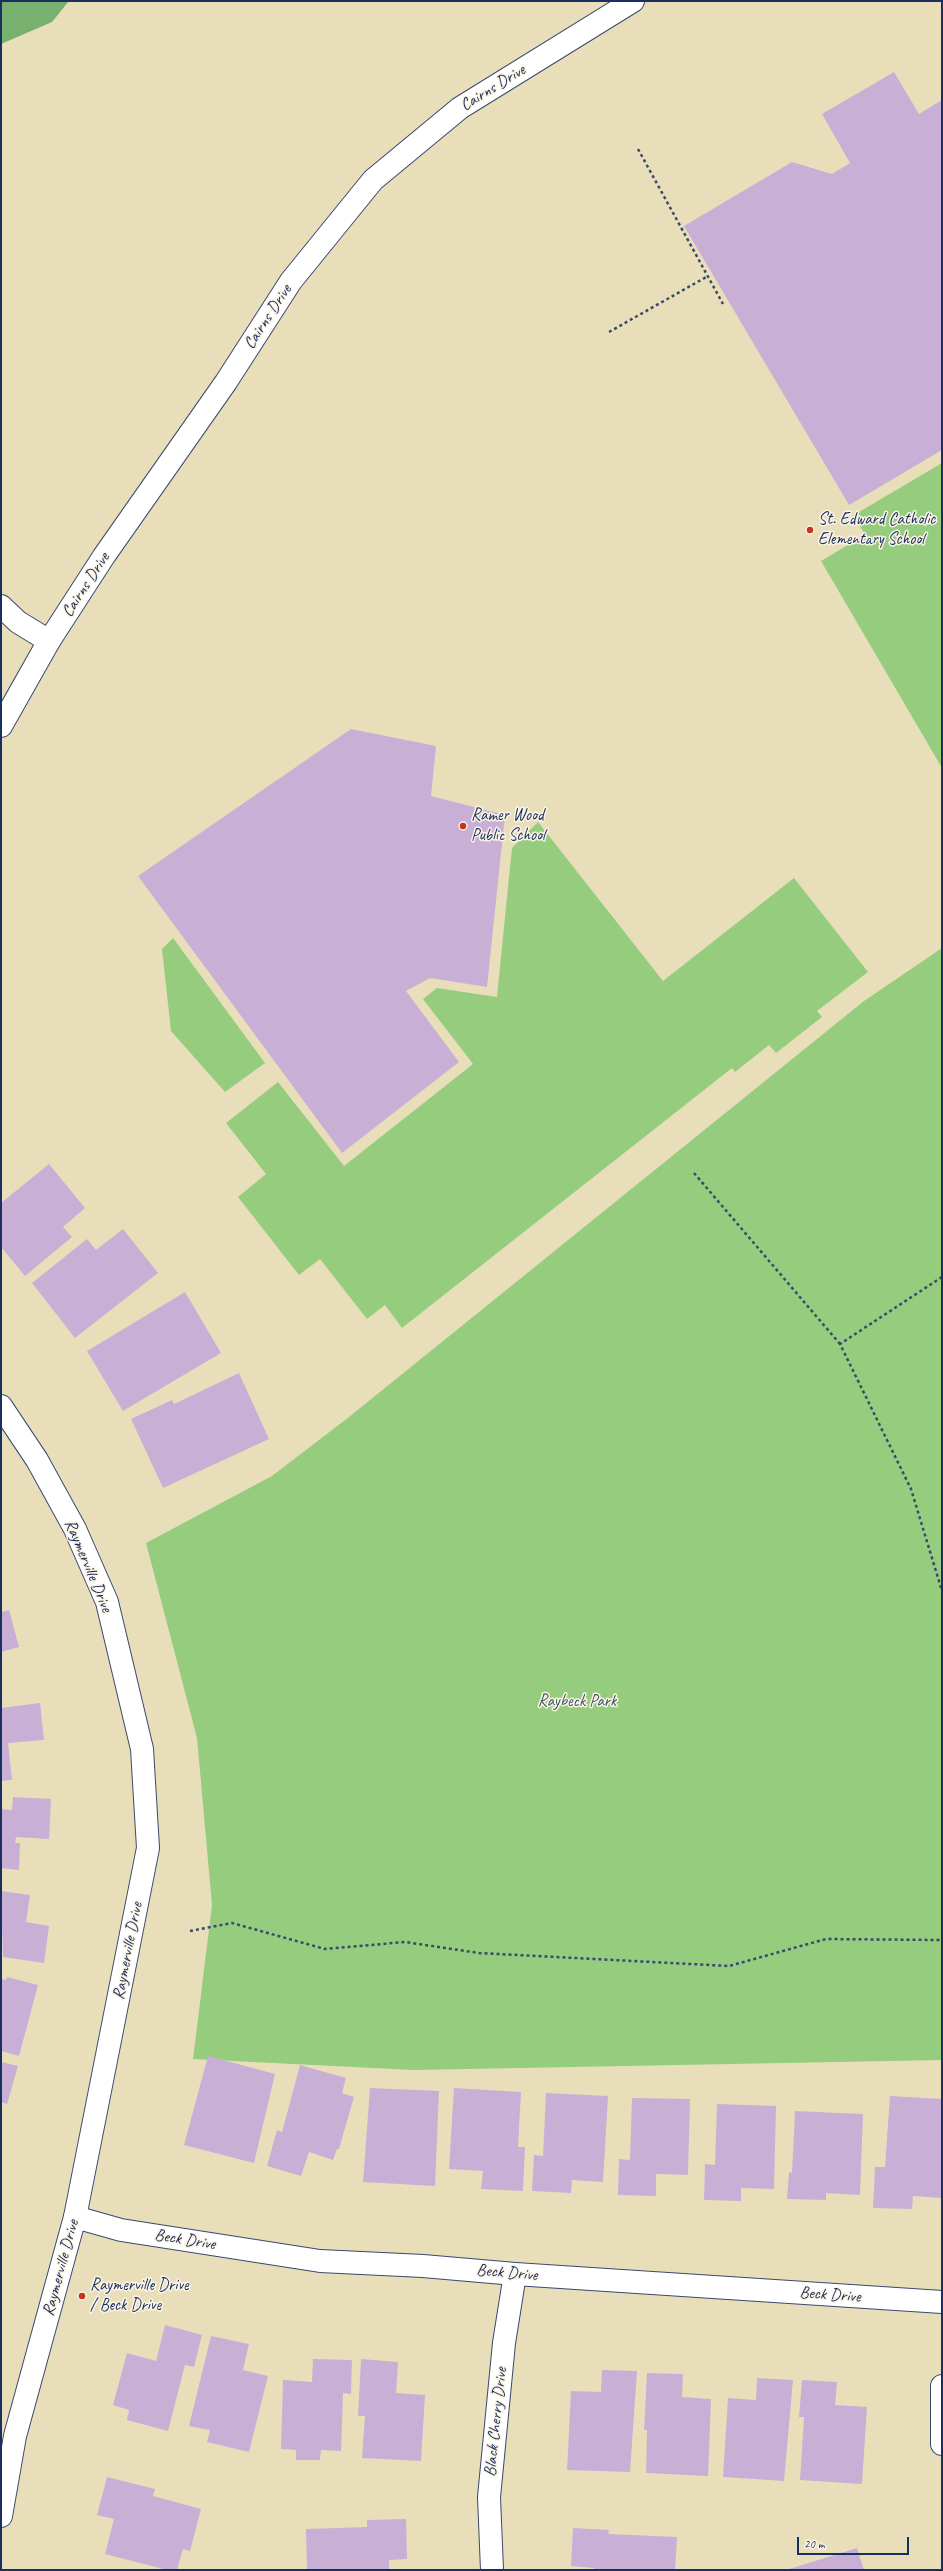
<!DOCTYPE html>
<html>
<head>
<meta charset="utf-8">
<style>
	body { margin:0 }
	#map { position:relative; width:943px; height:2571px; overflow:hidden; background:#e8dfba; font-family:Caveat,sans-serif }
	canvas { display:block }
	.frame { position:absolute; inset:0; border:2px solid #1b2f5e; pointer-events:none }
	.scale { position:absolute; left:797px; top:2537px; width:112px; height:18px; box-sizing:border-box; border:2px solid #1b2f5e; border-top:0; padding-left:5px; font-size:12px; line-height:14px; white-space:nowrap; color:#1b2f5e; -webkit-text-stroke:3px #fcf5e5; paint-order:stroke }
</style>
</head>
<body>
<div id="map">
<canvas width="943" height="2571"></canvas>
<div class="frame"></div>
<div class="scale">20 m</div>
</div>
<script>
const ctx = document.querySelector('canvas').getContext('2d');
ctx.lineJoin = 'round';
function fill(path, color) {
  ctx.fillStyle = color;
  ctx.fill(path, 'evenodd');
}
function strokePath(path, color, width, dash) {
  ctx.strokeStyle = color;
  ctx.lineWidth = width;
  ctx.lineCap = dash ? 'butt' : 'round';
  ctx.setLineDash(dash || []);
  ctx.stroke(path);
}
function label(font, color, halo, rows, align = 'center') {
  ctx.font = font + ' Caveat,sans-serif';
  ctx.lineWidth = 3;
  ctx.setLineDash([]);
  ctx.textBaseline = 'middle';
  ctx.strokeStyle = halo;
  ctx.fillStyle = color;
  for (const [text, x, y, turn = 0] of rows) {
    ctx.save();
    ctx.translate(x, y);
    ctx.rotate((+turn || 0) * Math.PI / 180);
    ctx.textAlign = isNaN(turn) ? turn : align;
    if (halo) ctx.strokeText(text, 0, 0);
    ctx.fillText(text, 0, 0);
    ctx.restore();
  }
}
fill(new Path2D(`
	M 942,463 L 942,768 L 821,561 L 865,535 L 854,515 Z
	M 538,822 L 663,981 L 794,878 L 868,972 L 817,1011 L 822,1017 L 776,1053 L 769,1045 L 735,1072 L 732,1068 L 402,1328 L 385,1305 L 367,1319 L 320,1259 L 299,1275 L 238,1197 L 266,1174 L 226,1123 L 278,1082 L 344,1166 L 473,1064 L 423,999 L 437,988 L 497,997 L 512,848 Z
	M 173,938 L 265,1063 L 225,1092 L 171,1031 L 162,949 Z
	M 942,948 L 942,2060 L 414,2070 L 193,2059 L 212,1905 L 197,1738 L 146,1543 L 272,1476 L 349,1417 L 864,1001 Z`), '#96cc7e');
fill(new Path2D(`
	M 1,1 L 69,1 L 52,22 L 1,44 Z`), '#78b06d');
fill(new Path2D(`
	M 894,72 L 919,114 L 942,100 L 942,450 L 849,505 L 684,226 L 792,162 L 832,174 L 850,163 L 822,114 Z
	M 351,729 L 436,746 L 431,796 L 505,815 L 487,987 L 430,978 L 406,991 L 459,1062 L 342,1153 L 138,876 Z
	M 49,1164 L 85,1208 L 63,1227 L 72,1237 L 25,1276 L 1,1247 L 1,1203 Z
	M 123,1229 L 158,1273 L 75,1338 L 32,1283 L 87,1239 L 96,1250 Z
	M 185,1292 L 221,1353 L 123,1411 L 87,1351 Z
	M 239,1373 L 269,1439 L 163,1488 L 131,1419 L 172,1400 L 174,1404 Z
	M 9,1610 L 19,1647 L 1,1652 L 1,1612 Z
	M 40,1703 L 44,1740 L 8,1743 L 12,1780 L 1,1781 L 1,1708 Z
	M 13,1797 L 51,1799 L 49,1839 L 16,1837 L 15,1843 L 20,1843 L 19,1870 L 1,1868 L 1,1809 L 12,1810 Z
	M 1,1891 L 30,1895 L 26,1922 L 49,1926 L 44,1963 L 3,1957 Z
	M 7,1977 L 38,1985 L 19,2056 L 1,2051 L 1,1979 L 6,1980 Z
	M 208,2056 L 275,2074 L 254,2163 L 184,2145 Z
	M 1,2062 L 18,2066 L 7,2104 L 1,2102 Z
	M 300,2065 L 346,2078 L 342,2093 L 354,2097 L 339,2149 L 337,2149 L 333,2160 L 309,2152 L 301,2176 L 267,2166 L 277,2130 L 282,2132 Z
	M 370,2088 L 439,2091 L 435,2186 L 363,2182 Z
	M 454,2088 L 521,2092 L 518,2147 L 525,2147 L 523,2191 L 481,2189 L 483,2171 L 449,2169 Z
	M 546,2093 L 608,2096 L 603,2182 L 572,2180 L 571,2193 L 532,2191 L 534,2155 L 543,2156 Z
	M 890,2096 L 942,2099 L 942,2198 L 913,2196 L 912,2209 L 873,2208 L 875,2167 L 885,2167 Z
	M 632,2098 L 690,2099 L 688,2175 L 656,2174 L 656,2196 L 618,2195 L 619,2159 L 630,2160 Z
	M 717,2104 L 776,2106 L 774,2189 L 741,2188 L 741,2201 L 704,2200 L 705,2164 L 715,2165 Z
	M 795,2111 L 863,2114 L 860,2195 L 826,2193 L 826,2200 L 787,2199 L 789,2172 L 792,2173 Z
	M 165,2325 L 202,2335 L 194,2367 L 185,2365 L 168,2431 L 127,2420 L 129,2410 L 113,2405 L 127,2353 L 156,2361 Z
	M 211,2336 L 249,2344 L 243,2370 L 268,2376 L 249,2452 L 207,2442 L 210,2430 L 189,2426 Z
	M 313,2359 L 352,2360 L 351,2394 L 343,2393 L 341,2451 L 321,2450 L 320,2460 L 296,2460 L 296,2450 L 281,2449 L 283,2380 L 312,2382 Z
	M 361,2359 L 398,2362 L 396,2393 L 425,2395 L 421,2461 L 362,2458 L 365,2416 L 358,2416 Z
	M 602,2370 L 637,2371 L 630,2472 L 567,2470 L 571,2391 L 601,2392 Z
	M 647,2373 L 683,2374 L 682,2397 L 711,2399 L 708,2476 L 646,2473 L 647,2430 L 644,2430 Z
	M 757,2378 L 793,2380 L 784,2481 L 723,2477 L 728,2398 L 756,2400 Z
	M 802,2380 L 837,2382 L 835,2405 L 867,2407 L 862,2484 L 800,2480 L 804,2417 L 799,2417 Z
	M 107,2477 L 155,2489 L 153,2496 L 201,2509 L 190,2551 L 183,2549 L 177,2570 L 167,2570 L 105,2554 L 114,2519 L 97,2515 Z
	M 406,2519 L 407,2559 L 389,2560 L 389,2570 L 307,2570 L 306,2529 L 367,2527 L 367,2520 Z
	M 573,2528 L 609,2530 L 608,2534 L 677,2537 L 675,2570 L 594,2570 L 594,2568 L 571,2566 Z
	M 857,2548 L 864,2570 L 786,2570 Z`), '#c9afd6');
const street = new Path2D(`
	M 1,606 L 18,622 L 49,641
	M 75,2217 L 121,2230 L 320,2261 L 423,2266 L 515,2274 L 942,2302
	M 942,2386 L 942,2444
	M 492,2570 L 489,2497 L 504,2343 L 515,2274`);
const secondary = new Path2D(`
	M 1,726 L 49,641 L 104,556 L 226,382 L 291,281 L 373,180 L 460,108 L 633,1
	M 1,1406 L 37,1460 L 75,1529 L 107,1602 L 142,1749 L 148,1848 L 75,2217 L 15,2436 L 1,2516`);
strokePath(street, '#3a496c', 24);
strokePath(secondary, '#3a496c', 24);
strokePath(new Path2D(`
	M 638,149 L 723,304
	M 609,332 L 708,276
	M 694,1173 L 840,1344
	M 942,1277 L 840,1344 L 911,1489 L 942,1591
	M 190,1931 L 232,1923 L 325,1949 L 405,1942 L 479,1953 L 729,1966 L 826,1939 L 942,1940`), '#3a496c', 2.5, [3, 3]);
strokePath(street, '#fff', 22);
strokePath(secondary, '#fff', 22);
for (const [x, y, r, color] of [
	[810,530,4,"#c8321e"],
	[463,826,4,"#c8321e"],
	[82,2296,4,"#c8321e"]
]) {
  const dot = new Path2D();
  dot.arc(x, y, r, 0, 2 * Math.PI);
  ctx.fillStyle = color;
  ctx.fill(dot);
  strokePath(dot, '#fcf5e5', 1.5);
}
label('17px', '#1b2f5e', '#fcf5e5', [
	["Cairns Drive",493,88,-32],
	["Cairns Drive",268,317,-57],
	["Cairns Drive",86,585,-57],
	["Raymerville Drive",88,1566,67],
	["Raymerville Drive",128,1951,-79],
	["Beck Drive",185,2240,9],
	["Raymerville Drive",61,2268,-75],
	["Beck Drive",507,2273,5],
	["Beck Drive",830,2295,4],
	["Black Cherry Drive",496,2422,-84]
]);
label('17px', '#1b2f5e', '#fcf5e5', [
	["St. Edward Catholic",818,520],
	["Elementary School",818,540],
	["Ramer Wood",471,816],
	["Public School",471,836],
	["Raymerville Drive",90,2286],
	["/ Beck Drive",90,2306]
], 'left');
label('17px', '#3a5666', '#fcf5e5', [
	["Raybeck Park",577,1702]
]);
</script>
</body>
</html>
